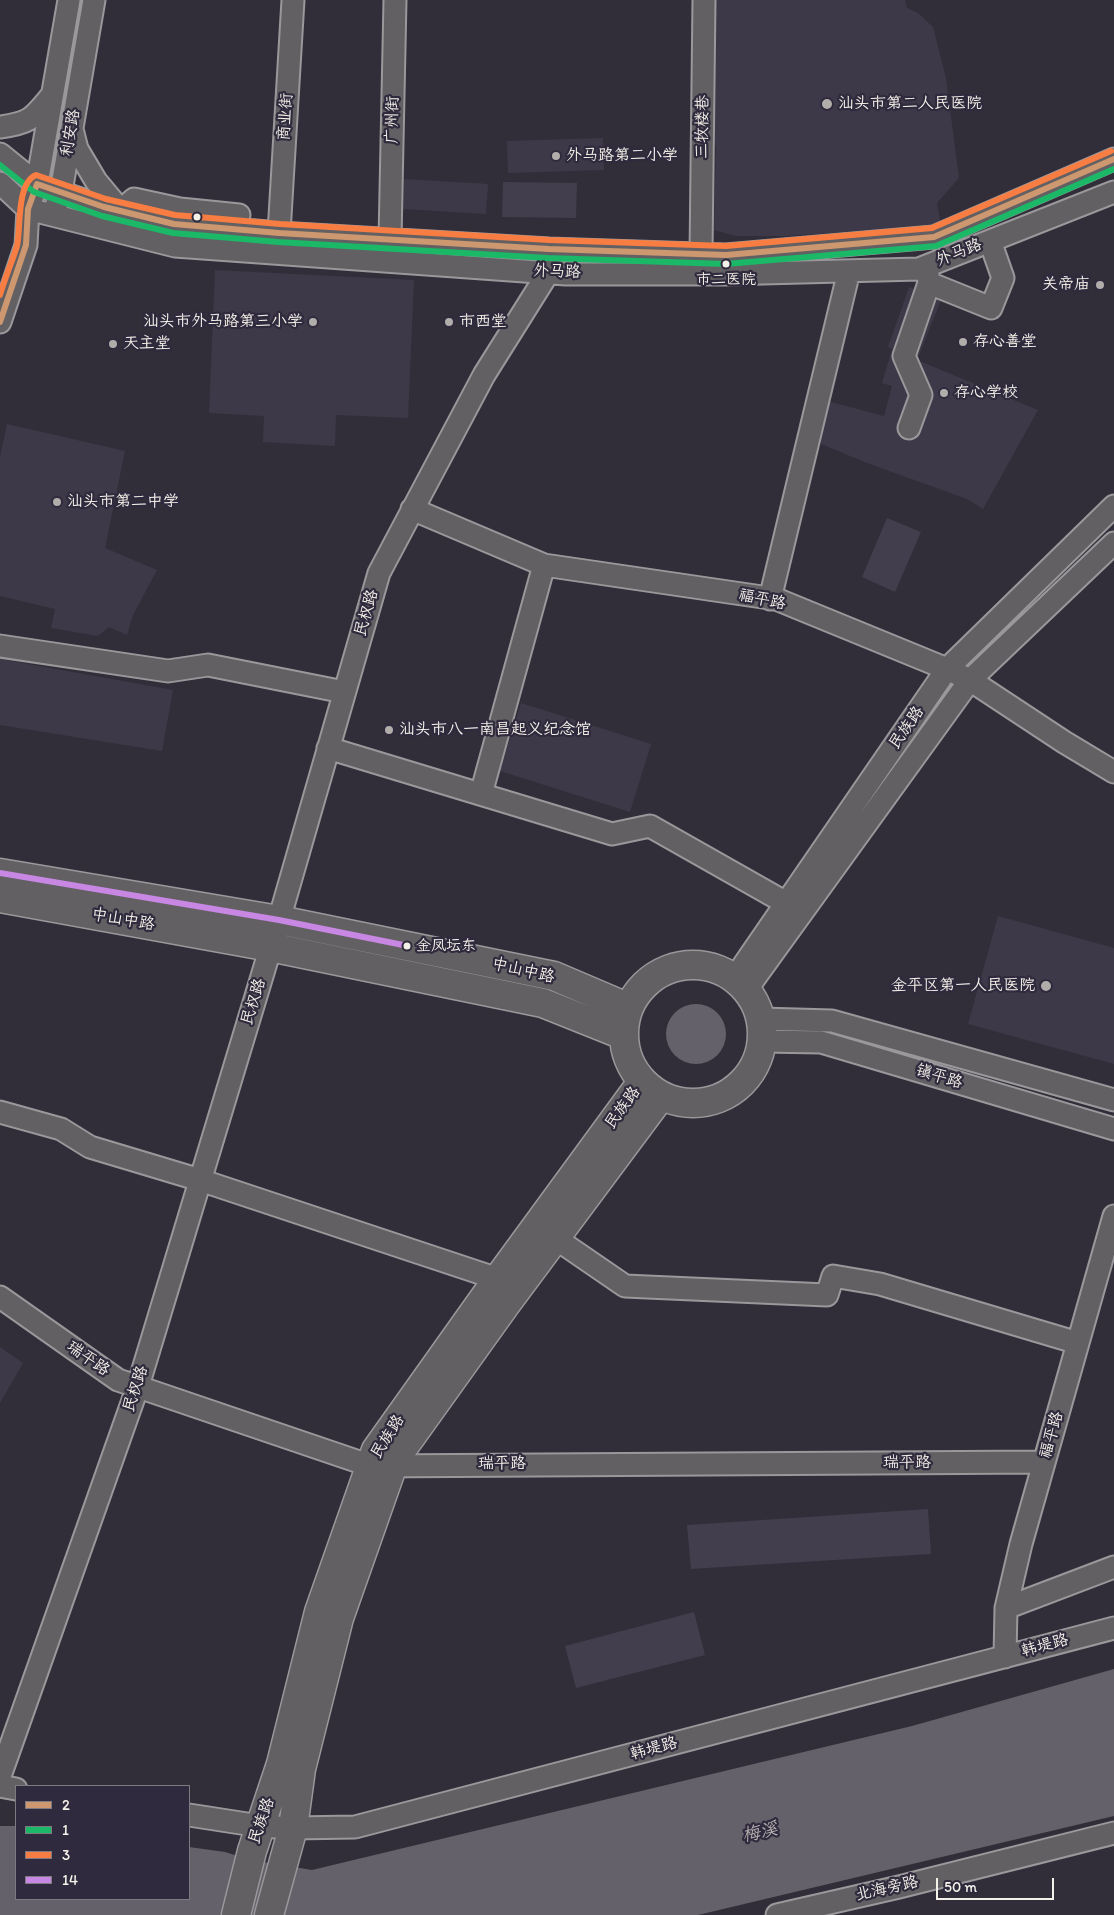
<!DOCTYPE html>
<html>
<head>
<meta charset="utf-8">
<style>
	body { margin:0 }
	#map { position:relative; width:1114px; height:1915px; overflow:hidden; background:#312e39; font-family:Itim,sans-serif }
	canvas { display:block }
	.legend { position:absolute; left:15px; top:1785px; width:175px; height:115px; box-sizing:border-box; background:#2f2a3d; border:1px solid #7e7a81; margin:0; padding:6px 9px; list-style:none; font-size:15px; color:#f4f1e8 }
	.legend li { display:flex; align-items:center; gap:10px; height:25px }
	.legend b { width:25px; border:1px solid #7e7a81 }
	.scale { position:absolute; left:936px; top:1878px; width:118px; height:22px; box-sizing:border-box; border:2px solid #f4f1e8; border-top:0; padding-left:6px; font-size:15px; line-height:18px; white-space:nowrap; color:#f4f1e8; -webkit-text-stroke:4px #2f2a3d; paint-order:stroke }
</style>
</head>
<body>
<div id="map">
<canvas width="1114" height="1915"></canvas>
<ul class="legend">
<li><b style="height:6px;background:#cd976f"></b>2</li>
<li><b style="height:6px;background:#1ab867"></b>1</li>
<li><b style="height:6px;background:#f77d43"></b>3</li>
<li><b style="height:6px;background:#c787e3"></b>14</li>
</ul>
<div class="scale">50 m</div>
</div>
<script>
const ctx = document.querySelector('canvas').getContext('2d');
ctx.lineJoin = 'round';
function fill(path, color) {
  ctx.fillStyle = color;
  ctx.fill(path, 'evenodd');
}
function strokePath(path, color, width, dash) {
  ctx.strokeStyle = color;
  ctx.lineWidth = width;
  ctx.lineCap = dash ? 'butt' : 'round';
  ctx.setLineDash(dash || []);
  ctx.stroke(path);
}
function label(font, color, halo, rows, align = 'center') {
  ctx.font = font + ' Itim,"LXGW WenKai TC",sans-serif';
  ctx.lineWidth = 4.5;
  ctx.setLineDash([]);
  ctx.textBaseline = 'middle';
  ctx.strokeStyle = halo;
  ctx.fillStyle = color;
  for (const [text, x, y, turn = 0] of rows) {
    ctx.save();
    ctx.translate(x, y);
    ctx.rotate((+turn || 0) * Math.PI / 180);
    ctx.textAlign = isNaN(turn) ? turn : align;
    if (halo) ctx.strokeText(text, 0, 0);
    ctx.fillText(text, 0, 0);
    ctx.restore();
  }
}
fill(new Path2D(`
	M 707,0 L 905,0 L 907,8 L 918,13 L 933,27 L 946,78 L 959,178 L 937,203 L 941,226 L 785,236 L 736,236 L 714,230 L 716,146 L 705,129 Z
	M 603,138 L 604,170 L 508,173 L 507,141 Z
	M 404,179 L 488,184 L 486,214 L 403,209 Z
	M 215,270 L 414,280 L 408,418 L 336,415 L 335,446 L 263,442 L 264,416 L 209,413 Z
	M 909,287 L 941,300 L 917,360 L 1038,410 L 983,509 L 967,499 L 867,463 L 814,441 L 827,401 L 884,416 L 892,386 L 882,383 L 892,349 L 888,347 Z
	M 7,424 L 125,451 L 105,548 L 157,570 L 133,615 L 127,635 L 109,627 L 98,636 L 51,628 L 55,609 L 0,596 L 0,457 Z
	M 0,659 L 173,690 L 162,751 L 0,725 Z
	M 521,703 L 651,744 L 630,812 L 500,771 Z
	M 998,916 L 1114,948 L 1114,1064 L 968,1024 Z
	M 0,1347 L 23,1363 L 0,1403 Z`), '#3e3948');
fill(new Path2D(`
	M 503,182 L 577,183 L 576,218 L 502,217 Z
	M 887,518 L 921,532 L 895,592 L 862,577 Z
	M 928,1509 L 931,1554 L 691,1569 L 687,1525 Z
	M 694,1612 L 705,1655 L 576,1688 L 565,1646 Z`), '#423e4d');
fill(new Path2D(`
	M666 1034a30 30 0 1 1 60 0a30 30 0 1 1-60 0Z
	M 1114,1669 L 1114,1816 L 698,1915 L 0,1915 L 0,1826 L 16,1826 L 16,1899 L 189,1899 L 189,1847 L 225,1852 L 251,1860 L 312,1870 L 912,1726 Z`), '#65616b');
const minor = new Path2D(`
	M 0,127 C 31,123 33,118 52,95
	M 72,129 L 77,149 L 96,181 L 121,211 L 134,199 L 180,209 L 239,215
	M 0,154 L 37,184 L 104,207 L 174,224 L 279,233 L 549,249 L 726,255 L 934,237 L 1114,159
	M 0,183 L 28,209 L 175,246 L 566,274 L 724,274 L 919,269 L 1114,192
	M 56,206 L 61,192 L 94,0
	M 279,233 L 293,0
	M 390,239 L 395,0
	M 701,254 L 704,0
	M 927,266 L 929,283 L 991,308 L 1003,278 L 990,241
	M 0,322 L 26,245 L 28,209 L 37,184 L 69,0
	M 909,428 L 921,395 L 904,356 L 929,283
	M 412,509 L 544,565 L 776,599 L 947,669 L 970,680 L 1064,742 L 1114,772
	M 770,599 L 849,271
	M 0,646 L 168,671 L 208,665 L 344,692
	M 328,748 L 612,834 L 650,826 L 786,903
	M 481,794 L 544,565
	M 734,979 L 947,669 L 1114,506
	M 746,990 L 970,680 L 1114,543
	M 761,1019 L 832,1021 L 1114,1100
	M 762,1041 L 821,1042 L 1114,1129
	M 0,1112 L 61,1129 L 90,1147 L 200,1180 L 498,1279
	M 555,1238 L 625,1286 L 827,1295 L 833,1276 L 880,1284 L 1078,1343
	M 0,1297 L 118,1380 L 371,1466 L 1044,1462
	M 1006,1608 L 1114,1567
	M 1005,1657 L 1006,1608 L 1021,1544 L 1114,1216
	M 0,1776 L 138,1386 L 279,920 L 379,573 L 484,375 L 548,273 L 549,249
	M 0,1786 L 16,1789
	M 189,1815 L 260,1826 L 293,1828 L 355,1827 L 1114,1628
	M 777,1915 L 899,1887 L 1114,1833`);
const major = new Path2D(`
	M 0,873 L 279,920 L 554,976 L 629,1008
	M 0,898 L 270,947 L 543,1003 L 623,1035
	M624 1034a69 69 0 1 1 138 0a69 69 0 1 1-138 0Z
	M 236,1915 L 252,1851 L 281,1764 L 319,1612 L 376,1450 L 489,1291 L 642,1082
	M 269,1915 L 293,1828 L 301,1769 L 339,1618 L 395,1459 L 506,1304 L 661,1096`);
strokePath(minor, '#9a989b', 25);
strokePath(major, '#9a989b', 31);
strokePath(minor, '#626063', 21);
strokePath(major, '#626063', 28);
strokePath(new Path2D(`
	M 0,322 L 26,245 L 28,209 L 37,184 L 104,207 L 174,224 L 279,233 L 549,249 L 726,255 L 934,237 L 1114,159`), '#cd976f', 6);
strokePath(new Path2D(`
	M 0,165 L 34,192 L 102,216 L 173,233 L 278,242 L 548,258 L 726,264 L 936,246 L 1114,169`), '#1ab867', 6);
strokePath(new Path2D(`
	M 0,295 C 5,278 12,262 17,246 C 21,229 16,183 36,175 L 106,199 L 175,215 L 280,224 L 549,240 L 726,246 L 932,228 L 1111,151`), '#f77d43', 6);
strokePath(new Path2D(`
	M 0,873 L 279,920 L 408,946`), '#c787e3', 6);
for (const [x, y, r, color] of [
	[827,104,6,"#b0adab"],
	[556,156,5,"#b0adab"],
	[197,217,4.5,"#f4f1e8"],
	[726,264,4.5,"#f4f1e8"],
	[1100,285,5,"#b0adab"],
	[313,322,5,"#b0adab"],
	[449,322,5,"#b0adab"],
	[963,342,5,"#b0adab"],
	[113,344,5,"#b0adab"],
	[944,393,5,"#b0adab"],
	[57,502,5,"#b0adab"],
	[389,730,5,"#b0adab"],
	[407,946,4.5,"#f4f1e8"],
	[1046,986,6,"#b0adab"]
]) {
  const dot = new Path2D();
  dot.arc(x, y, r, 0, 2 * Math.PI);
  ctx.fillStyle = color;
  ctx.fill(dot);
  strokePath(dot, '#2f2a3d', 2);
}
label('15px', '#f4f1e8', '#2f2a3d', [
	["市二医院",726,280],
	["金凤坛东",416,946,"left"]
]);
label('16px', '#f4f1e8', '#2f2a3d', [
	["汕头市第二人民医院",838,104],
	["外马路第二小学",566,156],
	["关帝庙",1090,285,"right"],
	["汕头市外马路第三小学",303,322,"right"],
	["市西堂",459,322],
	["存心善堂",973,342],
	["天主堂",123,344],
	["存心学校",954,393],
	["汕头市第二中学",67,502],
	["汕头市八一南昌起义纪念馆",399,730],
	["金平区第一人民医院",1035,986,"right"]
], 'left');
label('16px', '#f4f1e8', '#2f2a3d', [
	["商业街",286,117,-86],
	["广州街",393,120,-89],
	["三牧楼巷",703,127,-89],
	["利安路",71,133,-80],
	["外马路",959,253,-22],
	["外马路",557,272,2],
	["福平路",762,600,12],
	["民权路",367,613,-74],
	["民族路",907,728,-55],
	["中山中路",123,920,10],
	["中山中路",523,971,13],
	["民权路",254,1002,-73],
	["镇平路",939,1077,17],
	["民族路",623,1108,-54],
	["瑞平路",88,1359,35],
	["民权路",136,1389,-72],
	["福平路",1052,1435,-74],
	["民族路",388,1437,-58],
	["瑞平路",907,1463],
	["瑞平路",502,1464],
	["韩堤路",1045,1646,-15],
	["韩堤路",654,1749,-15],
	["民族路",262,1821,-71],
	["北海旁路",887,1889,-13]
]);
label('italic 18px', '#b6b2b2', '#2f2a3d', [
	["梅溪",760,1833,-13]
]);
</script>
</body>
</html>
